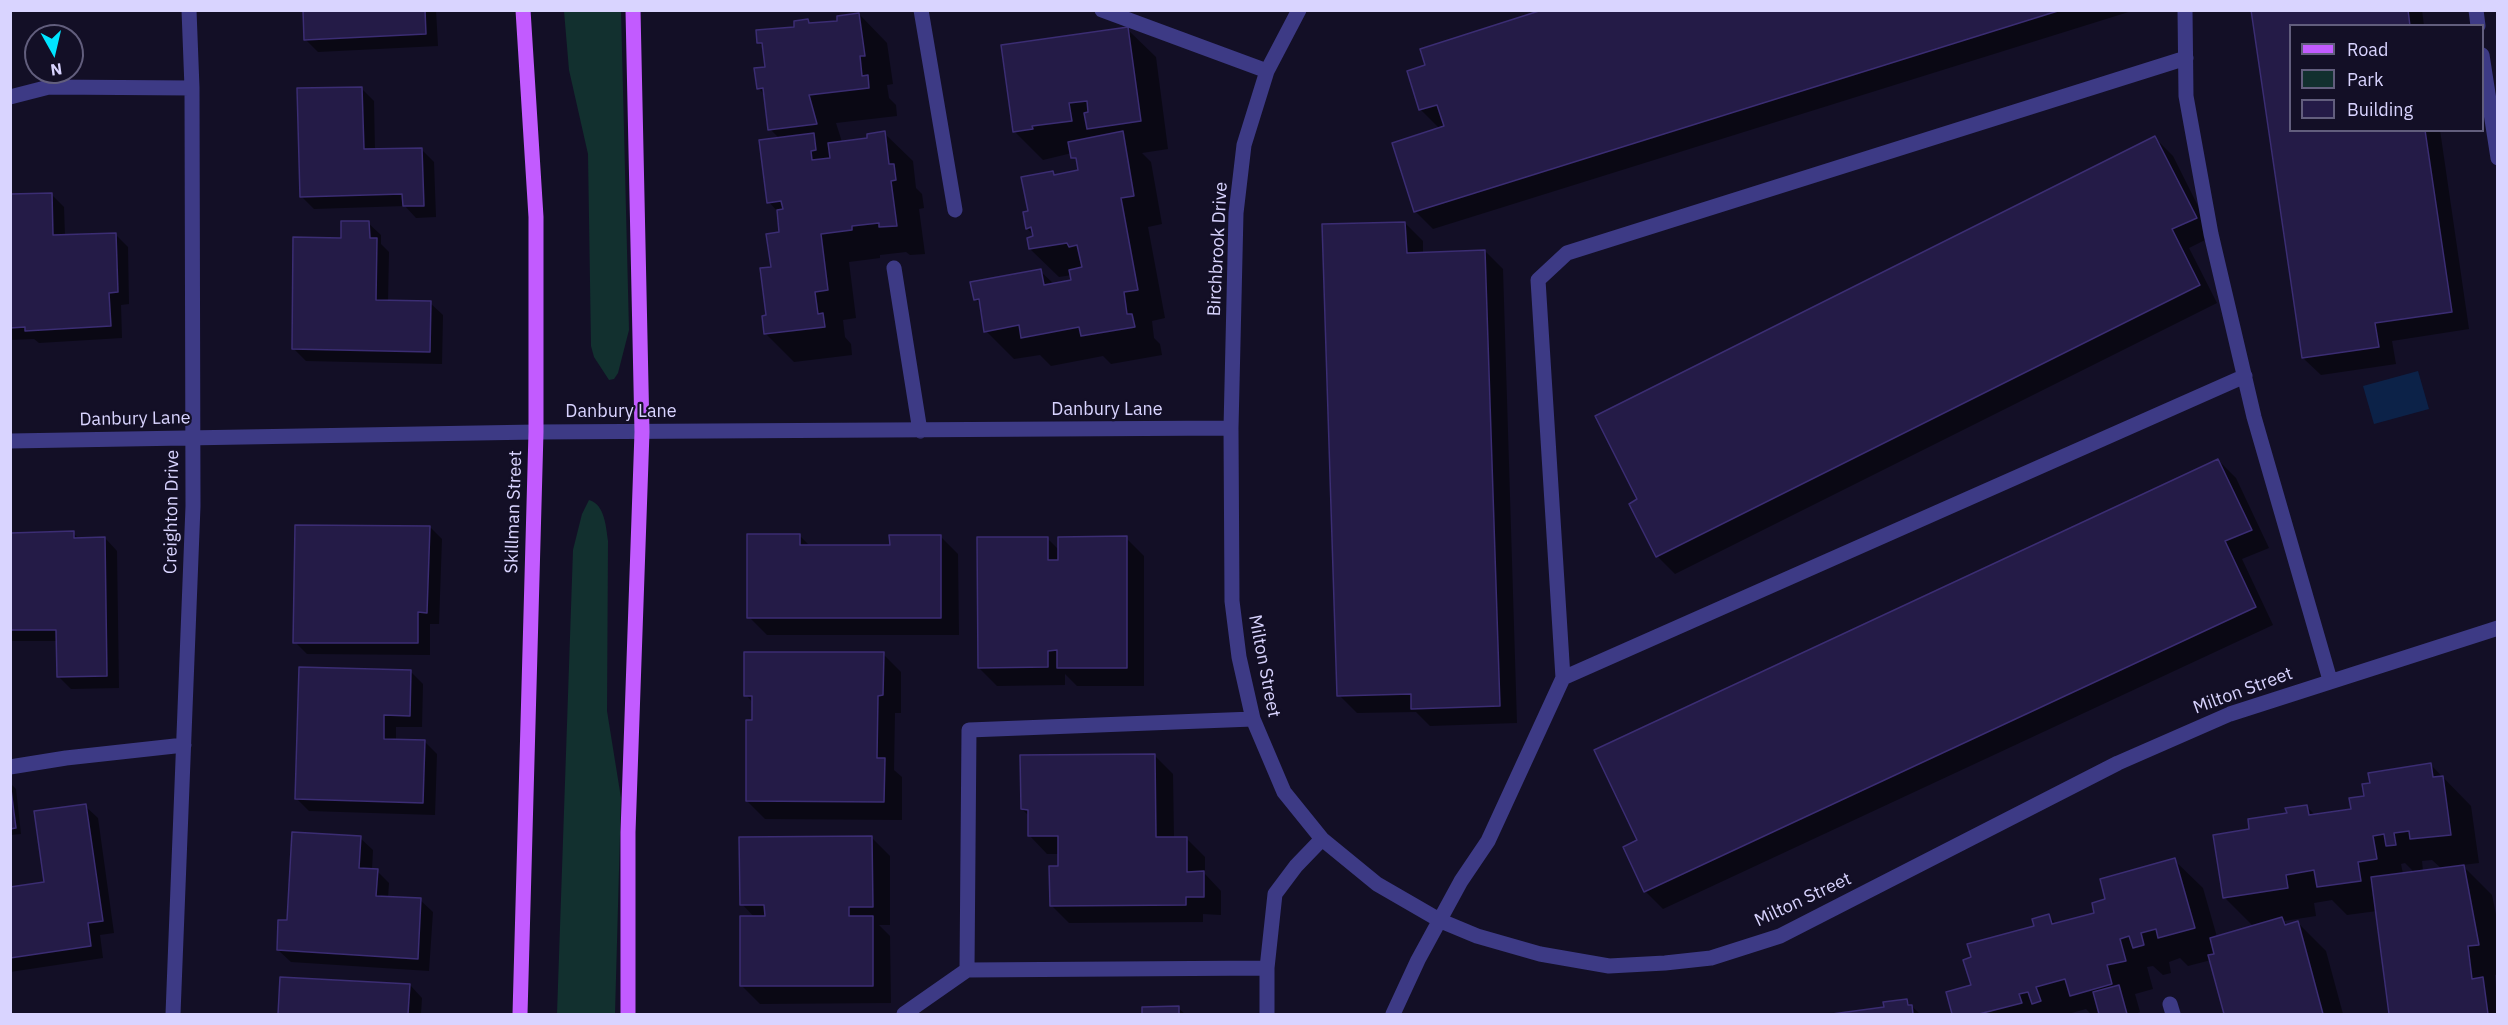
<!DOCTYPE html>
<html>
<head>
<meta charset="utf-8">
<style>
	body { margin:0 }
	#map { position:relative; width:2508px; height:1025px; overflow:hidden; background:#130f26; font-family:"IBM Plex Sans",sans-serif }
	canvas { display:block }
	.frame { position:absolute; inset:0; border:12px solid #d9d4ff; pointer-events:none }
	.legend { position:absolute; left:2289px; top:24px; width:195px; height:108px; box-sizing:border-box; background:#130f26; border:2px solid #625e7d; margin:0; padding:8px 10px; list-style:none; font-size:18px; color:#d9d4ff }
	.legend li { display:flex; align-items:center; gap:12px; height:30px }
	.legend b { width:30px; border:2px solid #625e7d }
	.north { position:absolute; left:24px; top:24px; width:60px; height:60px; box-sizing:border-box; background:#130f26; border:2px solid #625e7d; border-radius:50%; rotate:172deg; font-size:16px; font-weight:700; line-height:24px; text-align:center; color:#d9d4ff }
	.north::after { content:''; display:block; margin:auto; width:21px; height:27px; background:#00e5ff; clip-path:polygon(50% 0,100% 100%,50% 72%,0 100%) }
</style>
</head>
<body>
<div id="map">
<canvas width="2508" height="1025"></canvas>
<div class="frame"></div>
<ul class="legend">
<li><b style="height:8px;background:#c25bff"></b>Road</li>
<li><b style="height:16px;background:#12302f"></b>Park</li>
<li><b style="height:16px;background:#241b47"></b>Building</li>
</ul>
<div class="north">N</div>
</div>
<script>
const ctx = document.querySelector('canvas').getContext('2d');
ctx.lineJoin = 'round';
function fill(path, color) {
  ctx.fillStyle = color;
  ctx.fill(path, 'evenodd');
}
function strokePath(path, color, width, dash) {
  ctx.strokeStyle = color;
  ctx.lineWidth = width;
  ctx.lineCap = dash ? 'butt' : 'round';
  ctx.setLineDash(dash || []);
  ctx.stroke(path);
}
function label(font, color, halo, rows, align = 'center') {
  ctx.font = font + ' "IBM Plex Sans",sans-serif';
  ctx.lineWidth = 4.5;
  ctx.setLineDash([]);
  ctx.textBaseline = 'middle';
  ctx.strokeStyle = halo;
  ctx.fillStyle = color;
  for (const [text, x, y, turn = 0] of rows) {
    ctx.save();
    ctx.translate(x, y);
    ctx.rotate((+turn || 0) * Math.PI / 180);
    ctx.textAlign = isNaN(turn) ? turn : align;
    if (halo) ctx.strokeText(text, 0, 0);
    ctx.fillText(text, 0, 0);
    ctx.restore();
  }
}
fill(new Path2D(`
	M 564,11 L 621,11 L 629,330 L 618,373 L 614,379 L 609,380 L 594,357 L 591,346 L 588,154 L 569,70 Z
	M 589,500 C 605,504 606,528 608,541 L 607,711 L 621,798 L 615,1014 L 557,1014 L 573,550 L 582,514 Z`), '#12302f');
fill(new Path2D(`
	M 2418,371 L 2429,409 L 2374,424 L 2363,386 Z`), '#0c2248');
fill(new Path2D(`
	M 304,10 L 436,10 L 438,46 L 318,52 L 306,40 Z
	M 1547,10 L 2135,10 L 1433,229 L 1415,211 L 1440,129 L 1420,109 L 1427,66 Z
	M 2252,10 L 2422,10 L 2424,26 L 2290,26 L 2290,130 L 2440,130 L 2469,329 L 2392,341 L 2396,364 L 2321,375 L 2303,358 Z
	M 859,14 L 887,43 L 893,84 L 887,85 L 889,98 L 896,105 L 897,116 L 836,123 L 842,142 L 868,139 L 884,133 L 913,161 L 916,188 L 922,194 L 924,208 L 919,209 L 925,254 L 910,255 L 906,252 L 880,255 L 880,258 L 849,262 L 856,318 L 843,320 L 845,337 L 851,344 L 852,355 L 794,362 L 766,334 L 773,269 L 781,234 L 778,212 L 769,202 L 779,138 L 770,129 L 766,96 L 758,88 L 767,68 L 764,48 L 759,43 L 796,28 L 808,21 L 811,24 L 839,22 Z
	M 1127,29 L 1156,57 L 1168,149 L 1142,153 L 1151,162 L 1162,224 L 1148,227 L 1165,318 L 1152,321 L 1154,338 L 1160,344 L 1162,355 L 1111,364 L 1103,356 L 1051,366 L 1040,355 L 1014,359 L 986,331 L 981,305 L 975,299 L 1040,271 L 1054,284 L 1073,281 L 1072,275 L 1059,277 L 1030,249 L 1035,237 L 1027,228 L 1030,212 L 1053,173 L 1056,176 L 1080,171 L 1079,164 L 1072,153 L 1043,160 L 1014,131 Z
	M 361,88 L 374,101 L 375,151 L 422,150 L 434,162 L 436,217 L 416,218 L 405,206 L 314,209 L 301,196 Z
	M 2155,138 L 2173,156 L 2213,236 L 2189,248 L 2217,303 L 1675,574 L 1657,556 Z
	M 52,195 L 64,207 L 65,236 L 115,234 L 128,247 L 129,304 L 121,305 L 122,338 L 39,343 L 34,339 L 10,340 L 10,196 Z
	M 368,223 L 381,235 L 381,244 L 389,252 L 388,302 L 430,303 L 443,315 L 442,364 L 306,361 L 294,349 L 343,239 Z
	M 1405,223 L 1423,241 L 1423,253 L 1485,251 L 1503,269 L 1517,723 L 1430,726 L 1416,712 L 1357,713 L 1339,695 Z
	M 2218,460 L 2236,478 L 2269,548 L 2242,559 L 2273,625 L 1663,909 L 1645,891 L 1639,841 Z
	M 430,527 L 442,539 L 439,624 L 430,624 L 430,655 L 307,654 L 295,642 Z
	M 73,533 L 79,539 L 105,538 L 117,551 L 119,688 L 71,689 L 59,677 L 58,641 L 10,641 L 10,535 Z
	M 800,536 L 810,546 L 891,546 L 940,536 L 958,554 L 959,635 L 767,635 L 749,617 Z
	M 1047,538 L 1059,550 L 1126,538 L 1144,556 L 1144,686 L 1077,686 L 1065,674 L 1065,685 L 997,686 L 979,668 Z
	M 883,654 L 901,672 L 901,713 L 895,713 L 894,770 L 902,777 L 902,820 L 765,819 L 747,801 L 754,704 L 746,695 Z
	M 411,672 L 423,684 L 422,727 L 396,727 L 396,741 L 425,742 L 437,754 L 435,815 L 309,811 L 297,799 Z
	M 1155,756 L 1173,774 L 1174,839 L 1187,839 L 1205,857 L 1205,874 L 1221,891 L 1221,915 L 1203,914 L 1203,922 L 1069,923 L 1051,905 L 1059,867 L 1059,854 L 1047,854 L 1030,836 L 1029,816 L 1022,809 Z
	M 2431,765 L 2471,806 L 2479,863 L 2462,865 L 2492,895 L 2498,924 L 2498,974 L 2495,975 L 2498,1014 L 2391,1014 L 2377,911 L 2347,915 L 2332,900 L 2314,903 L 2316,916 L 2284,921 L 2288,925 L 2298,923 L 2326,951 L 2343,1014 L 2225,1014 L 2211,960 L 2188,966 L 2180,958 L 2169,962 L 2171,973 L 2163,975 L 2153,966 L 2147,967 L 2153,989 L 2135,994 L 2140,1012 L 2135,1014 L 2091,1014 L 2086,1009 L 2068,1014 L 1954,1014 L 1948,993 L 1973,986 L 2049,916 L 2057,925 L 2096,914 L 2107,900 L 2174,860 L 2203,888 L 2217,937 L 2254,927 L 2224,897 L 2251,831 L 2307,807 L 2316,816 L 2353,810 L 2366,798 ZM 2432,860 L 2442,869 L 2423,871 L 2422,861 ZM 2405,863 L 2415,873 L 2403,874 L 2401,864 Z
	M 10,783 L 16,789 L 21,834 L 10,835 Z
	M 85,806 L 98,818 L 114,933 L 100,935 L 103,958 L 10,972 L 10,888 L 46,883 Z
	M 360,838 L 373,850 L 372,870 L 377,871 L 389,883 L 388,898 L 420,900 L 433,912 L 429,971 L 291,962 L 278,950 L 288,922 Z
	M 872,838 L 890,856 L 890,925 L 879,925 L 890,936 L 891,1003 L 760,1004 L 742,986 L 755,918 L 742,904 Z
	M 282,979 L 410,985 L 422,998 L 421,1014 L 280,1014 Z
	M 1906,1001 L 1920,1014 L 1843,1014 L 1885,1009 Z
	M 1144,1008 L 1178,1008 L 1185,1014 L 1144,1014 Z`), '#0007');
const building = new Path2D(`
	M 303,10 L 425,10 L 426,34 L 304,40 Z
	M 1542,10 L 2061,10 L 1414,212 L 1392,143 L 1444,126 L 1437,105 L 1419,110 L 1407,71 L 1425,65 L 1420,49 Z
	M 2251,10 L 2408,10 L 2410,26 L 2290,26 L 2290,130 L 2425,130 L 2452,312 L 2375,323 L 2379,347 L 2302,358 Z
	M 859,13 L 865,56 L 860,56 L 862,76 L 868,75 L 869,88 L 809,95 L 817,124 L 768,130 L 763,88 L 757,89 L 754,68 L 765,67 L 762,43 L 757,43 L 756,30 L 794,27 L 794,21 L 808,19 L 809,23 L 837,21 L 837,16 Z
	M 1128,27 L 1141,121 L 1087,129 L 1084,113 L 1088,112 L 1087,101 L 1069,103 L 1072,121 L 1032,126 L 1033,129 L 1013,132 L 1001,45 Z
	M 362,87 L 364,149 L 422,148 L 424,206 L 403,206 L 402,194 L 300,197 L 297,88 Z
	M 885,131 L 889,164 L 894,164 L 896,180 L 891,181 L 897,226 L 879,227 L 879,223 L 852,226 L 852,230 L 821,234 L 828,290 L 815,292 L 818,314 L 823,313 L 825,327 L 764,334 L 762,316 L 766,315 L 760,268 L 771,267 L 766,234 L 779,232 L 777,210 L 783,209 L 781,201 L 767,203 L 759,140 L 814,133 L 816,150 L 811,151 L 812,160 L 830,158 L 828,143 L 867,138 L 867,134 Z
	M 1123,131 L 1134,196 L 1121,198 L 1138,290 L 1124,292 L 1127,314 L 1132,314 L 1135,327 L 1081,336 L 1079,327 L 1021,338 L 1019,325 L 984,332 L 979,299 L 974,300 L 970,282 L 1041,269 L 1044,285 L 1071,280 L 1069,270 L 1082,267 L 1077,245 L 1069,247 L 1067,243 L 1029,249 L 1027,238 L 1033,236 L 1031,227 L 1026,229 L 1023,212 L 1028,211 L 1021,177 L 1053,171 L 1054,175 L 1078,170 L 1076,158 L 1071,158 L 1068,142 Z
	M 2155,136 L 2197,218 L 2172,229 L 2200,285 L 1656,557 L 1629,504 L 1637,499 L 1595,416 Z
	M 52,193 L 53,235 L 116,233 L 118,292 L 109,293 L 111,326 L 25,331 L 25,327 L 10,328 L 10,194 Z
	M 341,221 L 369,221 L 370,238 L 377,238 L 376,300 L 431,301 L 430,352 L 292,349 L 293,237 L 341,238 Z
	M 1405,222 L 1407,253 L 1485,250 L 1500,706 L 1411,709 L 1411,694 L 1337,696 L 1322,224 Z
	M 2218,459 L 2252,530 L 2225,541 L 2256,607 L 1644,892 L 1623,847 L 1637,840 L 1594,750 Z
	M 295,525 L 430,526 L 427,613 L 418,612 L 418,643 L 293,643 Z
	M 74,531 L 74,538 L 105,537 L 107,676 L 57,677 L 56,630 L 10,630 L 10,533 Z
	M 747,534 L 800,534 L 800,545 L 890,545 L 889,535 L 941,535 L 941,618 L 747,618 Z
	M 1127,536 L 1127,668 L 1057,668 L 1057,650 L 1048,651 L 1048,667 L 978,668 L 977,537 L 1048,537 L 1048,560 L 1058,560 L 1058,537 Z
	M 744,652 L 884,652 L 883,695 L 878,696 L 877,758 L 885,758 L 884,802 L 746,801 L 746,720 L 752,720 L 752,696 L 744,696 Z
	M 299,667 L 411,670 L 410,716 L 384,715 L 384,739 L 425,740 L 423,803 L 295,799 Z
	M 1155,754 L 1156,837 L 1187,837 L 1187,872 L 1204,871 L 1204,897 L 1186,897 L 1186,905 L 1050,906 L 1049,866 L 1058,866 L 1058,836 L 1028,836 L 1028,810 L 1021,809 L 1020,755 Z
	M 2431,763 L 2433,777 L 2443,776 L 2451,835 L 2410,839 L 2409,831 L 2394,833 L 2396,845 L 2386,846 L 2384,834 L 2373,836 L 2377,859 L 2358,862 L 2361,881 L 2317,887 L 2314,870 L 2286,875 L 2288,888 L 2223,898 L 2213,835 L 2249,829 L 2248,819 L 2287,813 L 2285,808 L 2307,805 L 2309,815 L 2351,809 L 2349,798 L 2364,796 L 2362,784 L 2370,783 L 2368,773 Z
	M 10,782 L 16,828 L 10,829 Z
	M 86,804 L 103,921 L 88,923 L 91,946 L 10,958 L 10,887 L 44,882 L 34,811 Z
	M 292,832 L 361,836 L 359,868 L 378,869 L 376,896 L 421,898 L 418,959 L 277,950 L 278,920 L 287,920 Z
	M 872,836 L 873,907 L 849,907 L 849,916 L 873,916 L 873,986 L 740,986 L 740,916 L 765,916 L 764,905 L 740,905 L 739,837 Z
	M 2175,858 L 2195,928 L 2158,938 L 2156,929 L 2141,933 L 2144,945 L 2133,948 L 2129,936 L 2120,939 L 2126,961 L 2107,965 L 2112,984 L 2070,996 L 2065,979 L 2036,987 L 2041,1001 L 2032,1004 L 2028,992 L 2019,994 L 2022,1003 L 1979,1014 L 1952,1014 L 1946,992 L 1971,985 L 1963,960 L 1971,957 L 1967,944 L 2034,926 L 2032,919 L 2049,914 L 2052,924 L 2094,913 L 2092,903 L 2105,899 L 2100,879 Z
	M 2464,865 L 2479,945 L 2468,946 L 2472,979 L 2483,977 L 2488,1014 L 2389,1014 L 2371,877 Z
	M 2282,917 L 2285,925 L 2298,921 L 2323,1014 L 2224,1014 L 2208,955 L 2214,954 L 2210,938 Z
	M 280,977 L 410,984 L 408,1014 L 278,1014 Z
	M 2119,985 L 2127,1014 L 2099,1014 L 2093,992 Z
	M 1907,999 L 1908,1005 L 1912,1005 L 1913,1014 L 1832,1014 L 1884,1007 L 1883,1002 Z
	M 1179,1006 L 1179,1014 L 1142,1014 L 1142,1007 Z`);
fill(building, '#241b47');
strokePath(building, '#3b2d73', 1.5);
strokePath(new Path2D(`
	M 921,10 L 955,210
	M 1102,10 L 1267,71
	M 1299,10 L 1267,71 L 1244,145 L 1236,213 L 1231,428 L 1232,601 L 1239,657 L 1253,719 L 1284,792 L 1322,839 L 1377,884 L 1441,921 L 1477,936 L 1540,954 L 1609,966 L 1665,963 L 1711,958 L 1780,936 L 2118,763 L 2230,714 L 2498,628
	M 2185,10 L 2186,96 L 2211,234 L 2254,417 L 2330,680
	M 2476,10 L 2478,26
	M 2482,55 L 2498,158
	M 10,97 L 49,87 L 192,88
	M 894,268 L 920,431
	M 10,441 L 536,432 L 1231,428
	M 1563,678 L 1538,280 L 1567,253 L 2186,58
	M 1253,719 L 969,730 L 967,970 L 1267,968
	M 10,767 L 66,758 L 184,745
	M 2170,1004 L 2173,1014
	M 173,1014 L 193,506 L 192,88 L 189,10
	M 904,1014 L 967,970
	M 1267,1014 L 1267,968 L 1275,894 L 1296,866 L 1322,839
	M 1393,1014 L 1418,960 L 1461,881 L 1488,841 L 1563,678 L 2245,376`), '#3d3a85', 15);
strokePath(new Path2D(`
	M 520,1014 L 536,432 L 536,217 L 523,10
	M 628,1014 L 628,832 L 642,432 L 633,10`), '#c25bff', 15);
label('18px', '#d9d4ff', '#130f26', [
	["Birchbrook Drive",1218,249,-87],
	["Danbury Lane",1107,410],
	["Danbury Lane",621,412],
	["Danbury Lane",135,419,-1],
	["Creighton Drive",172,512,-89],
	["Skillman Street",514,512,-88],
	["Milton Street",1264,666,79],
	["Milton Street",2243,691,-20],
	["Milton Street",1803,900,-25]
]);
</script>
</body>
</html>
